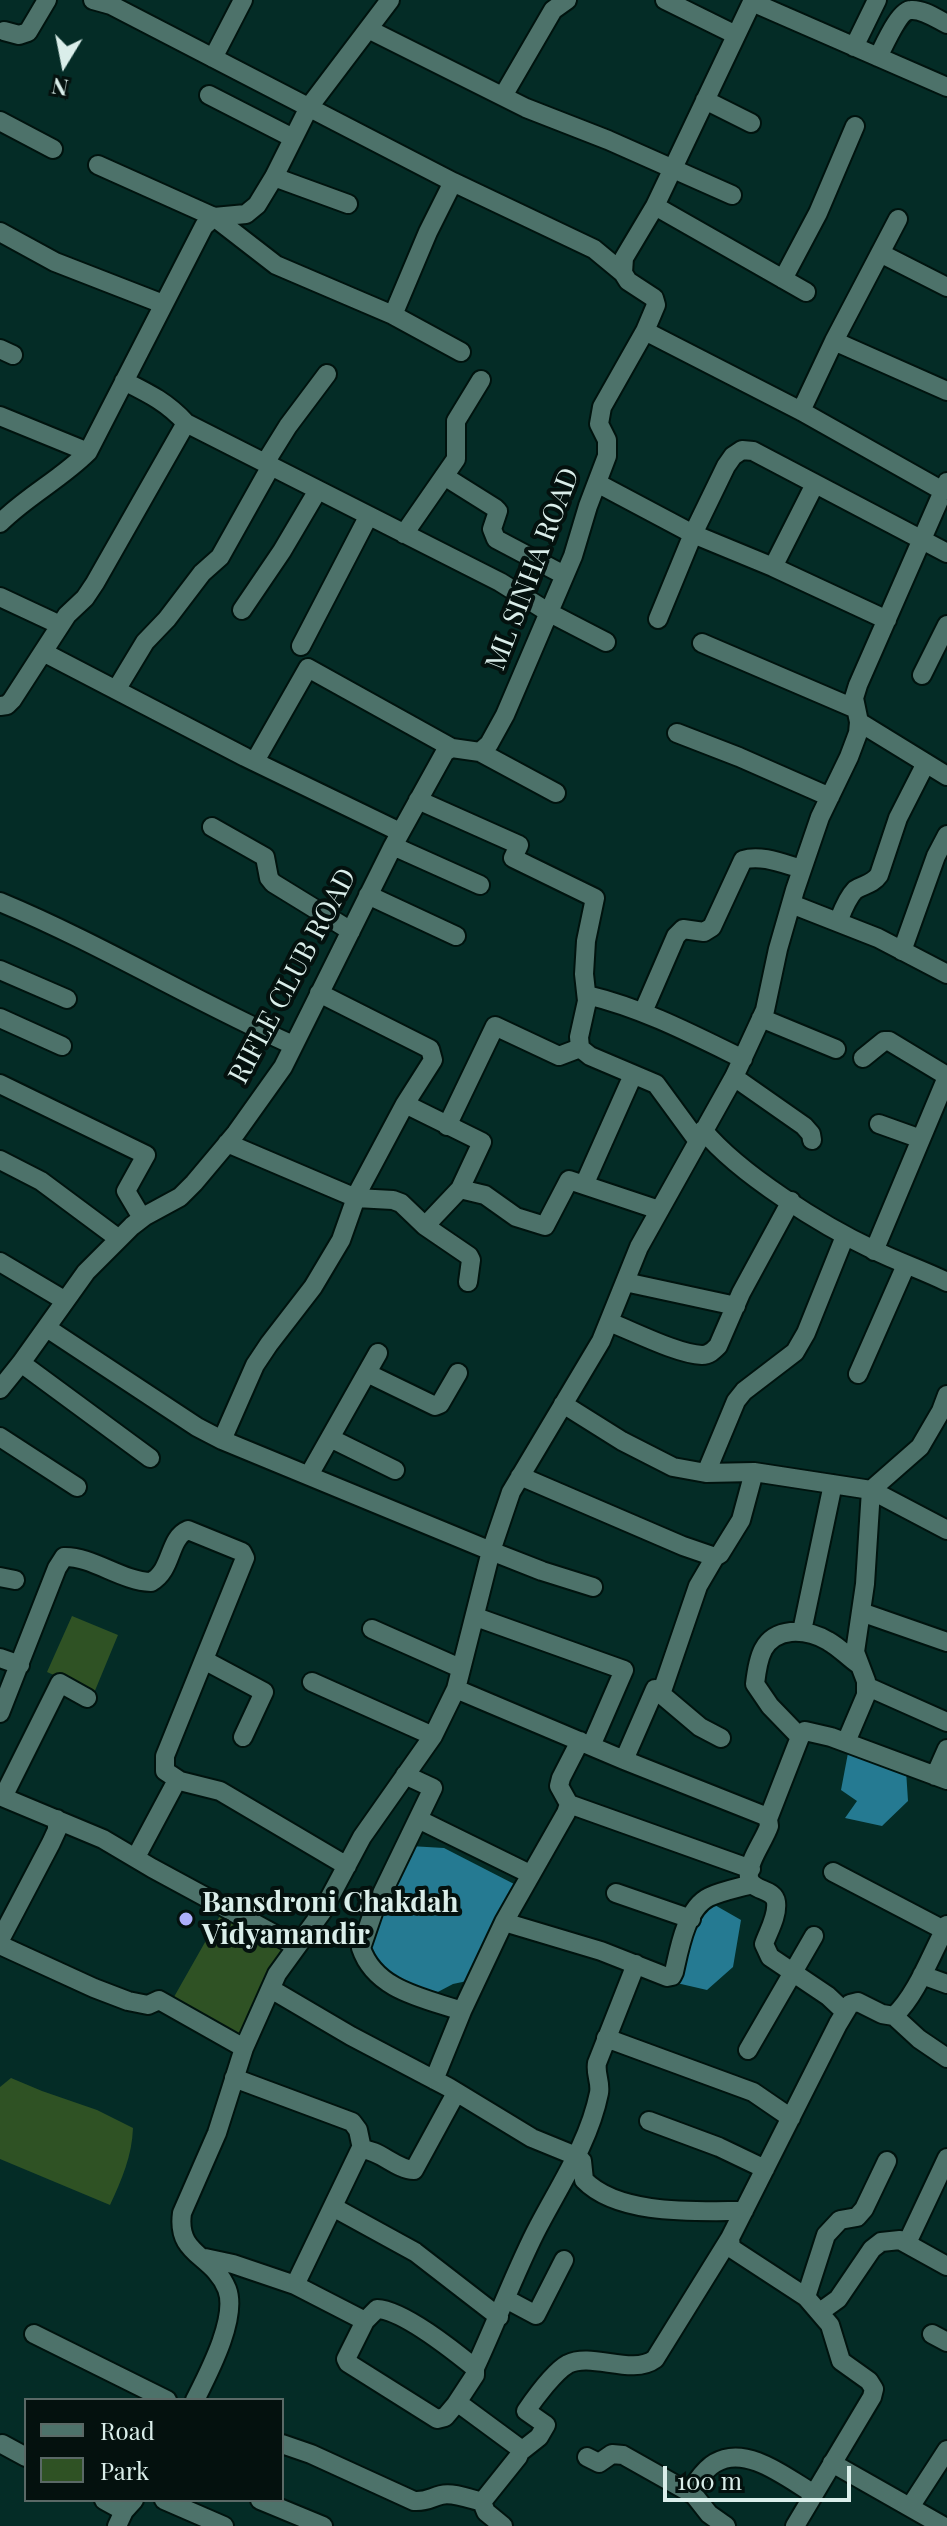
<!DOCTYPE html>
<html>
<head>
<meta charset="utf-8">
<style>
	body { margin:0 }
	#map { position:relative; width:947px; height:2526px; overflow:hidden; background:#042c26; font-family:"Playfair Display",serif }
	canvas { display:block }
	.legend { position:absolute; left:24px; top:2398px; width:260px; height:104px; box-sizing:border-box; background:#04110e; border:2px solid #5a6966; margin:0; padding:10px 14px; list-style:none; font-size:24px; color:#daeeea }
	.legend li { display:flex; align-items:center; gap:16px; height:40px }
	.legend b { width:40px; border:2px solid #5a6966 }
	.north { position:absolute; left:24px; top:24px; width:80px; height:80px; -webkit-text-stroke:6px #04110e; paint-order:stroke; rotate:190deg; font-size:22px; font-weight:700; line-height:32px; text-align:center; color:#daeeea }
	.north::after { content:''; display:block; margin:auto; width:28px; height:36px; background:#daeeea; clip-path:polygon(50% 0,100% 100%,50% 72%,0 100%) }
	.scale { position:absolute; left:663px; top:2466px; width:188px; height:36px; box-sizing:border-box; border:4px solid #daeeea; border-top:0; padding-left:10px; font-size:24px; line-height:28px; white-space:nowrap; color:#daeeea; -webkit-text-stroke:6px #04110e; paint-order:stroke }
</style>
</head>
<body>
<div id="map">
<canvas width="947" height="2526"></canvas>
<ul class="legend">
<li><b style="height:10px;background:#4d726a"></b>Road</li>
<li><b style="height:22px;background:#2f5224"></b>Park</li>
</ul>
<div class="north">N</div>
<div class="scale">100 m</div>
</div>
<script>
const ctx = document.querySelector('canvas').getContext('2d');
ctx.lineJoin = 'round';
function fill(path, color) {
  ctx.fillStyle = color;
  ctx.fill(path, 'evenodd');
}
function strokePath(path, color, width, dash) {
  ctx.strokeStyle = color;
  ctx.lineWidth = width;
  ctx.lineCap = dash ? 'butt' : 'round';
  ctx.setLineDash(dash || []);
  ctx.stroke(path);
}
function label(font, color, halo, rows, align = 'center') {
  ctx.font = font + ' "Playfair Display",serif';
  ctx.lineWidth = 8;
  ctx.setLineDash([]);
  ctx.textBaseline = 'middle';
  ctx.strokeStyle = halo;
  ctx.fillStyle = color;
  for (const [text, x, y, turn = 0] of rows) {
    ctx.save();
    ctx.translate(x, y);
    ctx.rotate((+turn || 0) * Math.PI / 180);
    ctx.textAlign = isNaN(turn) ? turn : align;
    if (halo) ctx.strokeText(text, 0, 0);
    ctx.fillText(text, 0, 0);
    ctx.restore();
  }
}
fill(new Path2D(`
	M 72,1616 L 118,1635 L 94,1693 L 47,1672 Z
	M 221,1914 L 282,1947 L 237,2044 L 170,2004 Z
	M 11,2078 L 42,2091 L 97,2110 L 133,2128 C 132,2156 122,2179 110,2205 L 0,2159 L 0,2087 Z`), '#2f5224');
fill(new Path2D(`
	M 848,1753 L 906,1770 L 908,1801 L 882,1826 L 845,1818 L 857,1801 L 841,1790 Z
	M 410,1846 L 444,1848 L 516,1885 L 467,1981 L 453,1984 L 434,1994 L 384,1977 L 365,1955 Z
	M 706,1900 L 741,1920 L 733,1967 L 707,1990 L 668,1981 Z`), '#257a92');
const minor = new Path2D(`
	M 93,0 L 111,5 L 453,182 L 594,249 L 623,273
	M 665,0 L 736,35
	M 752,2 L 947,87
	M 368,29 L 526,108 L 608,140 L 732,195
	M 4,31 L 19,35 L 28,32 L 47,0
	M 854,47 L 877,0
	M 878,57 C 884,46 899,10 911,10 C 923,9 937,19 947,24
	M 213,58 L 243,0
	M 209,95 L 293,138
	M 503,96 L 553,10 L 567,0
	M 705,100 L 751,123
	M 0,121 L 53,149
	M 98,165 L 214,217 L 276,265 L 393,315 L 461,352
	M 274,177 L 348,204
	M 655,206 L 806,292
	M 0,232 L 55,262 L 163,304
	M 880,253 L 947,287
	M 783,279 L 818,213 L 855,126
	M 393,315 L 428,232 L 453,182
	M 645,331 L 801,411 L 943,491
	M 834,341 L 947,391
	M 0,349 L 13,355
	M 124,381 C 148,393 167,402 186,423 L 500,582 L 548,612 L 606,642
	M 801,411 L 834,341 L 898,219
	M 0,416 L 88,452
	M 265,463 L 288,426 L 327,374
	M 444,476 L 495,508 L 498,511 L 492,529 L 496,539 L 564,575
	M 597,483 L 693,534 L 773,567 L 887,620
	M 0,523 C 27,496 61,479 88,452 L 204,226 L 214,217 L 246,214 L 257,205 L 274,177 L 309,107 L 390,0
	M 404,534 L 456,459 L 456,421 L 481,380
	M 773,567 L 815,484
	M 0,597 L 60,625
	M 242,610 L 282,551 L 318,490
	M 658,619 L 693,534 L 726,466 L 733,456 L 742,450 L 753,451 L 947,553
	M 702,643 L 856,709
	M 301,646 L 368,517
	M 43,652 L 67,615 L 85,598 L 95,583 L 186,423
	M 922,675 L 947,625
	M 116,690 L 145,642 L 167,619 L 202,573 L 220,557 L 271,466
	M 0,706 L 7,705 L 12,700 L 43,652 L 245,757 L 400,832
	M 859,722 L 947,776
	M 677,733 L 739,757 L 830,797
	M 480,752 L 556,793
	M 255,761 L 308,668 L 452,748 L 480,752 L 489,744 L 505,715 L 573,556 L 588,506 L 607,456 L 607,440 L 599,424 L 602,407 L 645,331 L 656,305 L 654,298 L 628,281 L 623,273 L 624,258 L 655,206 L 753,0
	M 418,800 L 519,845 L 513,858 L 595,898 L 586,941 L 584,974 L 587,1001 L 579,1037 L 580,1048 L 590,1056 L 656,1084 L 697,1140
	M 212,827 L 265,857 L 269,878 L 273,883 L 351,931
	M 393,846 L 480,885
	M 368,895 L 456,936
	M 0,902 C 101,944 194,1001 293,1045
	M 799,907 L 878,938 L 947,974
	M 838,922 C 842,912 847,898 855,890 C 864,884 872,885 879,875 L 898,818 L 926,763
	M 902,951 L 936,856 L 947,835
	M 0,970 L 67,999
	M 587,995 C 642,1008 692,1034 743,1059
	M 643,1012 L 676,936 L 683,929 L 704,932 L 712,927 L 743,860 C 761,854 784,864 802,869
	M 0,1018 L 62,1046
	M 761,1018 L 836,1049
	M 863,1058 L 884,1041 L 889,1041 L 947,1076
	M 734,1077 L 804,1126 L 811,1134 L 812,1140
	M 0,1084 L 146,1155 L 126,1191 L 142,1218
	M 405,1104 L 482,1142 L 460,1189
	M 879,1124 L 921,1139
	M 447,1126 L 495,1026 L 559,1056 L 580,1048
	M 703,1130 C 739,1174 823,1226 874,1250 C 898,1262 923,1270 947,1282
	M 227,1143 L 356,1198 L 393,1200 L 401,1203 L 425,1226 L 469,1256 L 471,1260 L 468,1282
	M 0,1160 L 41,1181 L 119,1239
	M 584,1185 L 633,1075
	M 425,1226 L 460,1189 L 485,1195 L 516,1217 L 545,1226 L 569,1180 L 659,1210
	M 874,1251 L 947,1077
	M 0,1262 L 64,1300
	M 625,1282 L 736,1306
	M 609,1322 C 633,1331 677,1354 702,1355 C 709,1355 713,1351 718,1346 L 741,1293 L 791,1201
	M 47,1328 L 197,1427 L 222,1440 L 491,1551 L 542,1571 L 593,1587
	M 21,1363 L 150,1458
	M 367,1373 L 435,1406 L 440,1404 L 458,1373
	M 858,1374 L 906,1265
	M 0,1389 L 21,1363 L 86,1272 L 132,1226 L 145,1216 L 180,1197 L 194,1183 L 236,1133 L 283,1067 L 393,846 L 445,752 L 452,748
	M 563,1404 L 622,1441 L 673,1467 L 706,1473 L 754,1472 L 871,1490 L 947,1530
	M 0,1437 L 77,1487
	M 330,1438 L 395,1470
	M 222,1440 L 255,1365 L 269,1344 L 313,1287 L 341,1240 L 358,1192 L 405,1104 L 433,1060 L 430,1049 L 319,993
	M 706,1473 L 736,1401 L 744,1391 L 795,1352 L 806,1333 L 845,1236
	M 309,1475 L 378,1353
	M 520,1476 L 683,1546 L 715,1557 L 720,1554 L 741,1520 L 754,1472
	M 0,1577 L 15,1580
	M 861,1612 L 947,1642
	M 476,1617 L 624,1670 L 591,1746
	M 372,1629 L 460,1668
	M 802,1631 L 833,1484
	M 0,1658 L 20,1665
	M 204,1660 L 264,1692 L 243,1737
	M 312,1682 L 433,1736
	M 866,1686 L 947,1722
	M 456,1689 L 624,1760 L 765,1816 L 768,1819 L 769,1826 C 764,1841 747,1862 749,1878 C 752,1892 774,1888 776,1902 C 778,1916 768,1932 764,1944 L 770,1957 L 828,1996 L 845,2012
	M 661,1694 L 698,1586 L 715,1557
	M 0,1713 L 57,1568 L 64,1557 C 92,1556 121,1581 151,1582 C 173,1570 168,1538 188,1530 L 242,1552 L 245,1558 L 165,1756 L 165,1771 L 180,1781
	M 800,1737 L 770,1706 L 755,1684 C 758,1658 762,1635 791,1632 C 804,1631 816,1634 828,1641 C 839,1647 848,1657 858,1664
	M 846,1742 L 866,1695 L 866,1681 L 855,1652 L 865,1584 L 871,1490 L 920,1447 L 941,1411 L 947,1395
	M 624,1760 L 655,1689 L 700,1727 L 721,1738
	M 405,1775 L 433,1788 L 418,1819
	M 935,1776 L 947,1749
	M 0,1796 L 103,1839 L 152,1868 L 296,1946
	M 3,1797 L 60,1683 L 87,1698
	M 569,1804 L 751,1869
	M 768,1819 L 800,1737 L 805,1731 L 831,1737 L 947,1780
	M 136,1857 L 175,1784 L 180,1781 L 220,1791 L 347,1866
	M 833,1872 L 944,1930
	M 616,1893 L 691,1919
	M 504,1922 L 566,1813 L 569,1804 L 559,1786 L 561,1778 L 580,1741
	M 0,1940 L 51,1843 L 57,1830 L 57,1819
	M 0,1945 L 94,1988 L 128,2001 L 148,2005 L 159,2000 L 244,2048
	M 922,1975 L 947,1984
	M 271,1989 L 351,2036 L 448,2087 L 532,2138 L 576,2156 L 582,2161 L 584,2180 C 619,2216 697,2211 744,2211
	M 462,2011 C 423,1998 375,1990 361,1948 L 374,1910 L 418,1819 L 530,1874
	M 894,2016 L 919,2039 L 947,2058
	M 606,2038 L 753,2092 L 791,2118
	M 748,2050 L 814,1936
	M 234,2078 L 352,2122 L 358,2130 L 362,2149
	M 434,2080 L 462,2011 L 504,1922 L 601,1951 L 667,1977 L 672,1976 L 674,1972 C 679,1950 686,1908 709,1897 C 722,1891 738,1888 752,1884
	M 649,2121 L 719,2147 L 765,2169
	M 333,2207 L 415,2252 L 499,2317
	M 907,2243 L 947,2158
	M 205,2258 L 233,2264 L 295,2285 L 365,2321 L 346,2359 L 348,2363 L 437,2419 L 445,2417 L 456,2404 L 461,2405 L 518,2447 L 520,2452 L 518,2457 L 482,2502 L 486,2512 L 503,2526
	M 295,2285 L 360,2150 C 377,2147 396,2170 414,2170 L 456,2093
	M 806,2297 L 826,2235 L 840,2220 L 857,2217 L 864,2209 L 887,2161
	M 506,2299 L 536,2315 L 564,2260
	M 820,2312 L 838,2299 L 872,2249 L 881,2242 L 900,2240 L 947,2266
	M 365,2321 L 377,2309 C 403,2310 454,2351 475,2368 L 475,2375 L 456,2404
	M 34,2334 L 167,2400
	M 932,2334 L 947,2342
	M 475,2368 C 496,2323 513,2277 535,2233 C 558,2188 589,2143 599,2093 C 601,2082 595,2074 597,2063 L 636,1964
	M 195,2400 C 208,2374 238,2318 227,2289 C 213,2254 176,2256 182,2213 L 217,2133 L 244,2048 L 277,1974 L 322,1912 L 362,1837 L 433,1736 L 456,1689 L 491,1551 L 511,1492 L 601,1341 L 639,1247 L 734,1077 L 765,1010 L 778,949 L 795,890 L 820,817 L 849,757 L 858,733 L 859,722 L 854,698 L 858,685 L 947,482
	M 2,2444 L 26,2457
	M 282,2444 L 311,2454 L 414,2501 C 426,2502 430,2498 441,2495 C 453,2492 470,2499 482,2502
	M 520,2452 L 539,2437 L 546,2425 L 526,2411 C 535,2398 555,2371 568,2364 C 592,2352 632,2376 655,2359 L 730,2238
	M 587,2457 L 599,2463 L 612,2454 L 623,2455 L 694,2495 L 709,2514 L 726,2526
	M 832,2463 L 943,2526
	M 689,2491 C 697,2482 704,2469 715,2463 C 746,2444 787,2478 814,2494
	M 104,2500 L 124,2511
	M 164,2500 L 224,2526
	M 260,2500 L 323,2526
	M 910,2507 L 947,2450
	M 117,2526 L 124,2511 L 134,2500
	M 795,2526 L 872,2397 L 874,2389 L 869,2381 L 841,2361 L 830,2325 L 806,2297 L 731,2248 L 730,2238 L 838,2024 L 850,2004 L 858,2002 L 882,2014 L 894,2016 C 917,1995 932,1952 947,1925`);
strokePath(minor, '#00130e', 22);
strokePath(minor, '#4d726a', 18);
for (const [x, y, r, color] of [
	[186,1919,8,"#adaffb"]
]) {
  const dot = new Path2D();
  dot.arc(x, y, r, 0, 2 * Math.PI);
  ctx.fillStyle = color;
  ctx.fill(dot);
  strokePath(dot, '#04110e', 3);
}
label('28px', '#daeeea', '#04110e', [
	["ML SINHA ROAD",533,569,-69],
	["RIFLE CLUB ROAD",293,976,-62]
]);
label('bold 28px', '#daeeea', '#04110e', [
	["Bansdroni Chakdah",202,1903],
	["Vidyamandir",202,1935]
], 'left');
</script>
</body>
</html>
